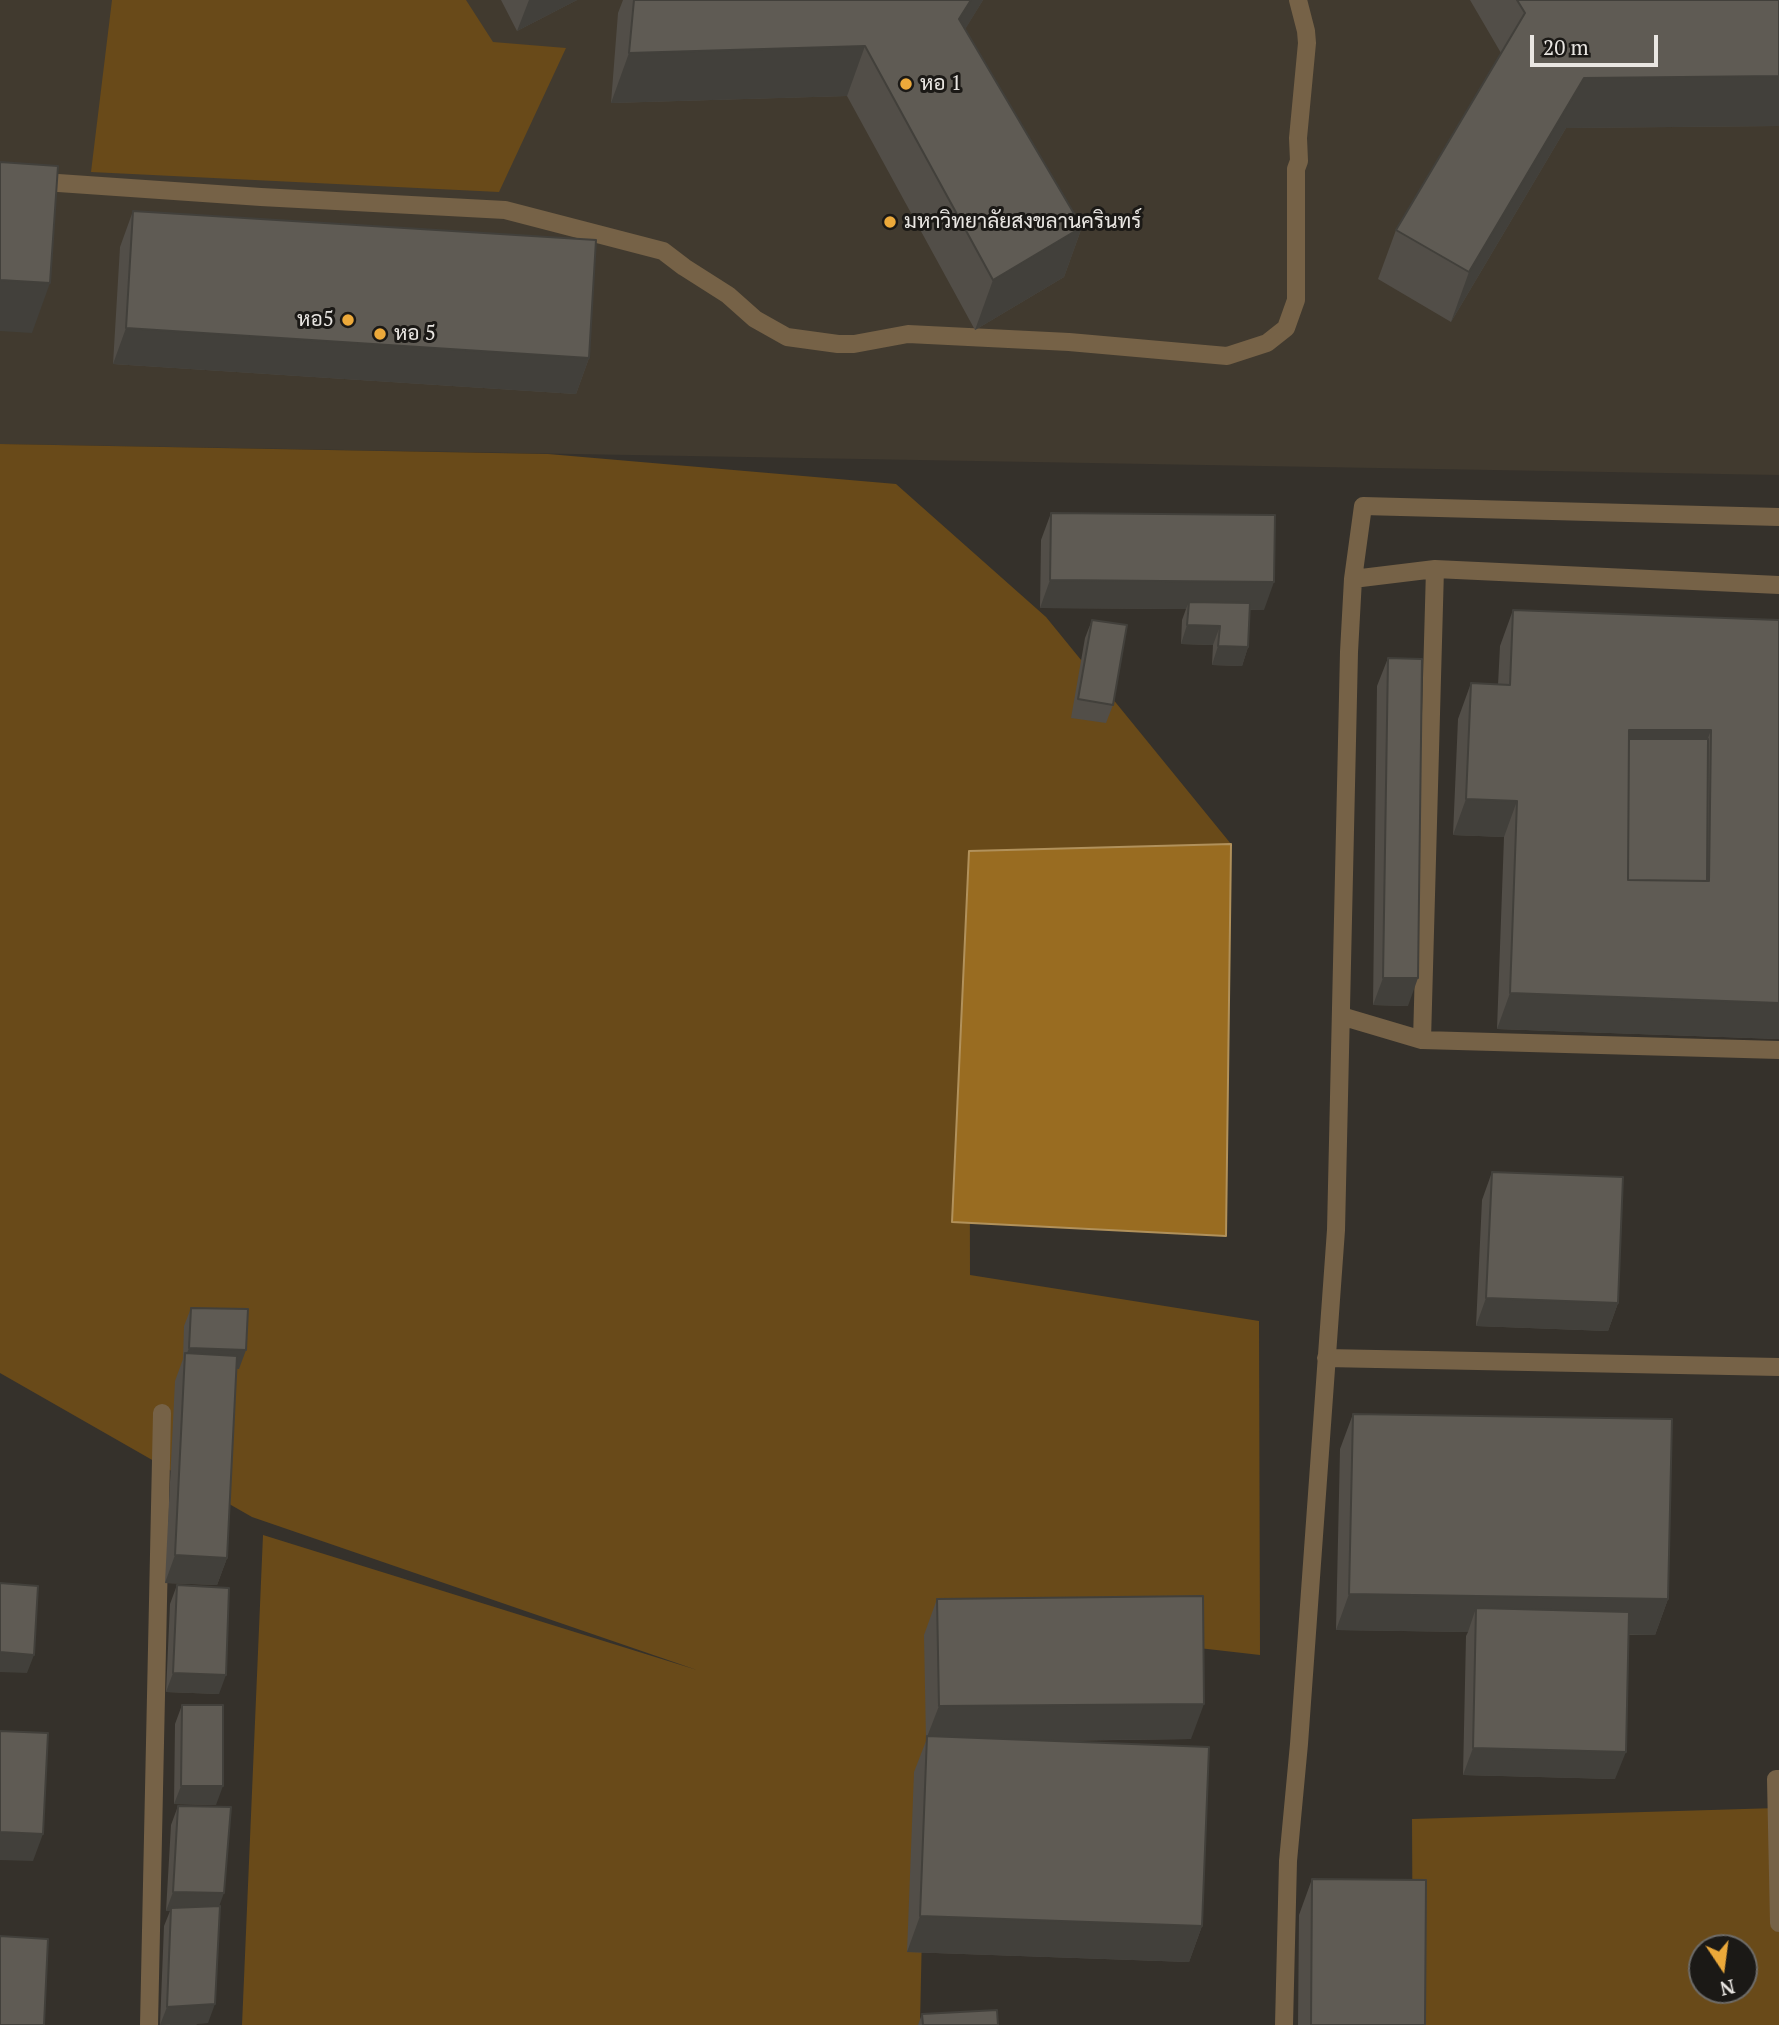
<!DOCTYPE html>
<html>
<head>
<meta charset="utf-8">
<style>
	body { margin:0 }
	#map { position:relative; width:1779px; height:2025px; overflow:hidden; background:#35312b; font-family:"PT Serif",serif }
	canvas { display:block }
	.north { position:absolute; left:1688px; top:1934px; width:70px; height:70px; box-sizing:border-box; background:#1b1916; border:2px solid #6d6b68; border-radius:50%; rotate:167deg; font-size:19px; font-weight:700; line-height:28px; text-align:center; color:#e9e6e2 }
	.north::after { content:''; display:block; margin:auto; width:24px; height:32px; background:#eca93a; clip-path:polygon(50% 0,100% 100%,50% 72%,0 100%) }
	.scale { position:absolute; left:1530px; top:35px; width:128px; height:32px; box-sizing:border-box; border:4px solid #e9e6e2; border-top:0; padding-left:9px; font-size:21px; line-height:24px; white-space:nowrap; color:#e9e6e2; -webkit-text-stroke:5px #1b1916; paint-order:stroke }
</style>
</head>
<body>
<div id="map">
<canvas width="1779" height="2025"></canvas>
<div class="north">N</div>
<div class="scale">20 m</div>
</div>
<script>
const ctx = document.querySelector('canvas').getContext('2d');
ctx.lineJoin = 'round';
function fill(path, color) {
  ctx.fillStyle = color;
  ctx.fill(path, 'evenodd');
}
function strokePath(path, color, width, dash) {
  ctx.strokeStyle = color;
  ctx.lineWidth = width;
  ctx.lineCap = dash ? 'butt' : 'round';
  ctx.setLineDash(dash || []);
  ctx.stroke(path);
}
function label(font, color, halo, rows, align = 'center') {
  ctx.font = font + ' "PT Serif",Sarabun,serif';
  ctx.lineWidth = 6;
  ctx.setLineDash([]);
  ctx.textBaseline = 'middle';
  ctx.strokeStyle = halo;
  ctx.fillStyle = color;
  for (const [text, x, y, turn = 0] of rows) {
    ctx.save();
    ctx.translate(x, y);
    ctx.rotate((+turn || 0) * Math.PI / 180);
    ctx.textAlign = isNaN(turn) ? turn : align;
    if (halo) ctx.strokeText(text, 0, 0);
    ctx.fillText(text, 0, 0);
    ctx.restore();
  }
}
fill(new Path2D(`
	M 0,0 L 1779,0 L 1779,475 L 0,444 Z`), '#413a2f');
fill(new Path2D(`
	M 112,0 L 466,0 L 493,42 L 566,48 L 499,192 L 91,172 Z
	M 0,444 L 548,454 L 896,484 L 1046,617 L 1231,844 L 969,851 L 970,1275 L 1259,1321 L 1260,1655 L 1067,1633 L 926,1742 L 920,2025 L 242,2025 L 263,1535 L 697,1670 L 252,1517 L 0,1373 Z
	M 1777,1808 L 1779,1818 L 1779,2025 L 1413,2025 L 1412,1819 ZM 1702,1948 L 1744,1948 L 1744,1990 L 1702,1990 Z`), '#694a19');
const water = new Path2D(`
	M 1231,844 L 1226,1236 L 952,1222 L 969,851 Z`);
fill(water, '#996c21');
strokePath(water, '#b1915b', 2);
strokePath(new Path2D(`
	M 0,179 L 261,197 L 505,210 L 663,251 L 684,267 L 728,295 L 755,319 L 787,337 L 838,344 L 854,344 L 908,334 L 1069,342 L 1227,356 L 1267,343 L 1286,328 L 1296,300 L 1296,169 L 1299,161 L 1298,138 L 1307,43 L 1306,31 L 1298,0
	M 1353,579 L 1435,569 L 1779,585
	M 1341,1016 L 1422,1040 L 1779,1050
	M 1422,1040 L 1435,569
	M 1326,1358 L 1779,1367
	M 1779,1779 L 1776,1779 L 1779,1923
	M 149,2025 L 162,1413
	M 1284,2025 L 1288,1861 L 1299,1744 L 1336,1230 L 1349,652 L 1353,579 L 1363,506 L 1779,517`), '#766247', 18);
fill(new Path2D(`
	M 501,0 L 577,0 L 517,31 Z
	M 623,0 L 983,0 L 965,29 L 1082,227 L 1064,277 L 975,330 L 847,96 L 611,103 L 618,13 Z
	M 1470,0 L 1779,0 L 1779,126 L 1566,128 L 1451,322 L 1378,279 L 1396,230 L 1501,53 Z
	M 133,211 L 589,358 L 576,394 L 113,364 L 120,247 Z
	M 1051,513 L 1264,610 L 1250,610 L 1248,647 L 1242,666 L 1212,665 L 1213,645 L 1181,644 L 1182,620 L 1186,609 L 1040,608 L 1041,540 Z
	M 1513,610 L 1779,620 L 1779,1039 L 1497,1029 L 1504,837 L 1453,835 L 1458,719 L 1471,683 L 1498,685 L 1500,646 Z
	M 1092,620 L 1113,705 L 1106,723 L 1071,718 L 1085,638 Z
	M 1388,658 L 1408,1006 L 1373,1005 L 1377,686 Z
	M 1492,1172 L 1618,1303 L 1608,1331 L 1476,1326 L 1482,1200 Z
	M 191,1308 L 239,1369 L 236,1369 L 227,1558 L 217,1585 L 165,1583 L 175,1381 L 183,1359 L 184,1326 Z
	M 1353,1414 L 1668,1599 L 1655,1635 L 1628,1635 L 1615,1779 L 1463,1775 L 1466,1636 L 1468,1632 L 1336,1630 L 1340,1449 Z
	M 177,1585 L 219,1694 L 166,1692 L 170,1604 Z
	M 937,1599 L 1191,1739 L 1048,1741 L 1202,1926 L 1189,1962 L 907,1952 L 914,1772 L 926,1741 L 924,1635 Z
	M 182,1705 L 216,1805 L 174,1804 L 175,1724 Z
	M 178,1806 L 219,1906 L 208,2023 L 188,2024 L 196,2025 L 160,2025 L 164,1926 L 170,1911 L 166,1911 L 171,1825 Z
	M 1312,1879 L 1425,2025 L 1298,2025 L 1299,1915 Z
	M 922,2014 L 998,2025 L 918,2025 Z`), '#524e48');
fill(new Path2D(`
	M 529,0 L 577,0 L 517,31 Z
	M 971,0 L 983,0 L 941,69 L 959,19 Z
	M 865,46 L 847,96 L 611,103 L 629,53 Z
	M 1779,76 L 1779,126 L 1566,128 L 1451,322 L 1469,272 L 1584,78 Z
	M 1082,227 L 1064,277 L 975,330 L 993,280 Z
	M 0,280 L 50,283 L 32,333 L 0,331 Z
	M 126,328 L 589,358 L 576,394 L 113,364 Z
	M 1050,580 L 1274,582 L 1264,610 L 1188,609 L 1189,602 L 1186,609 L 1040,608 Z
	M 1187,625 L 1220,626 L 1213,645 L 1181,644 Z
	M 1218,646 L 1248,647 L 1242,666 L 1212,665 Z
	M 1629,730 L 1711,730 L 1698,766 L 1626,766 Z
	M 1466,799 L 1517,801 L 1504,837 L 1453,835 Z
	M 1383,978 L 1418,978 L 1408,1006 L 1373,1005 Z
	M 1510,993 L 1779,1003 L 1779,1039 L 1497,1029 Z
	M 1486,1298 L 1618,1303 L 1608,1331 L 1476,1326 Z
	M 189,1348 L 246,1350 L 239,1369 L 184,1367 L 184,1361 Z
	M 175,1555 L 227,1558 L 217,1585 L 165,1583 Z
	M 1349,1594 L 1668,1599 L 1655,1635 L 1476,1632 L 1476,1608 L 1468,1632 L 1336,1630 Z
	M 0,1652 L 34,1655 L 27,1673 L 0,1672 Z
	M 173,1673 L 226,1675 L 219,1694 L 166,1692 Z
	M 1204,1704 L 1191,1739 L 927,1742 L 927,1737 L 939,1706 Z
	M 1473,1748 L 1626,1752 L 1615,1779 L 1463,1775 Z
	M 181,1786 L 223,1786 L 216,1805 L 174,1804 Z
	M 0,1832 L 43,1834 L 33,1861 L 0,1860 Z
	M 173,1892 L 224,1893 L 217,1912 L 171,1908 L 170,1911 L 166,1911 Z
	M 920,1916 L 1202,1926 L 1189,1962 L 907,1952 Z
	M 215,2004 L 208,2023 L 160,2025 L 167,2007 Z`), '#42403b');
const building = new Path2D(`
	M 634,0 L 971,0 L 959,19 L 1082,227 L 993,280 L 865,46 L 629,53 Z
	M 1517,0 L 1779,0 L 1779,76 L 1584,78 L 1469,272 L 1396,230 L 1525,13 Z
	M 0,162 L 58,166 L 50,283 L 0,280 Z
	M 133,211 L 596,240 L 589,358 L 126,328 Z
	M 1051,513 L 1275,515 L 1274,582 L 1050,580 Z
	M 1189,602 L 1250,603 L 1248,647 L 1218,646 L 1220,626 L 1187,625 Z
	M 1513,610 L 1779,620 L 1779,1003 L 1510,993 L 1517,801 L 1466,799 L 1471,683 L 1510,685 ZM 1629,730 L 1711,730 L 1709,881 L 1628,880 Z
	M 1092,620 L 1127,625 L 1113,705 L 1078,699 Z
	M 1388,658 L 1422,659 L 1418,978 L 1383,978 Z
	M 1629,739 L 1708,739 L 1707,881 L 1628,880 Z
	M 1492,1172 L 1623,1177 L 1618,1303 L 1486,1298 Z
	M 191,1308 L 248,1309 L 246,1350 L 189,1348 Z
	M 185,1353 L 237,1356 L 227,1558 L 175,1555 Z
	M 1353,1414 L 1672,1419 L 1668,1599 L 1349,1594 Z
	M 0,1583 L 38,1586 L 34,1655 L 0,1652 Z
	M 177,1585 L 229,1588 L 226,1675 L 173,1673 Z
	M 1203,1596 L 1204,1704 L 939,1706 L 937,1599 Z
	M 1476,1608 L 1629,1612 L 1626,1752 L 1473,1748 Z
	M 182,1705 L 223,1705 L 223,1786 L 181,1786 Z
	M 0,1731 L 48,1733 L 43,1834 L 0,1832 Z
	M 927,1736 L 1209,1747 L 1202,1926 L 920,1916 Z
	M 178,1806 L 231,1807 L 224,1893 L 173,1892 Z
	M 1312,1879 L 1426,1880 L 1425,2025 L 1311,2025 Z
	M 220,1906 L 215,2004 L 167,2007 L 171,1908 Z
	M 0,1936 L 48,1939 L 44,2025 L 0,2025 Z
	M 997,2010 L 998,2025 L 923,2025 L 922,2014 Z
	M 172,2023 L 196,2025 L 171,2025 Z`);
fill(building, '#5f5b54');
strokePath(building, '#42403b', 2);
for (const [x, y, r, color] of [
	[906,84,7,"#eca93a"],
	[890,222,7,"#eca93a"],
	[348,320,7,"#eca93a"],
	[380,334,7,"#eca93a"]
]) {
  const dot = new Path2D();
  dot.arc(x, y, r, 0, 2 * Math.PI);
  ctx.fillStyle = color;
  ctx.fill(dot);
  strokePath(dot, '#1b1916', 2.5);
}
label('21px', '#e9e6e2', '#1b1916', [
	["หอ 1",920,84],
	["มหาวิทยาลัยสงขลานครินทร์",904,222],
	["หอ5",334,320,"right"],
	["หอ 5",394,334]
], 'left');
</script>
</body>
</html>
